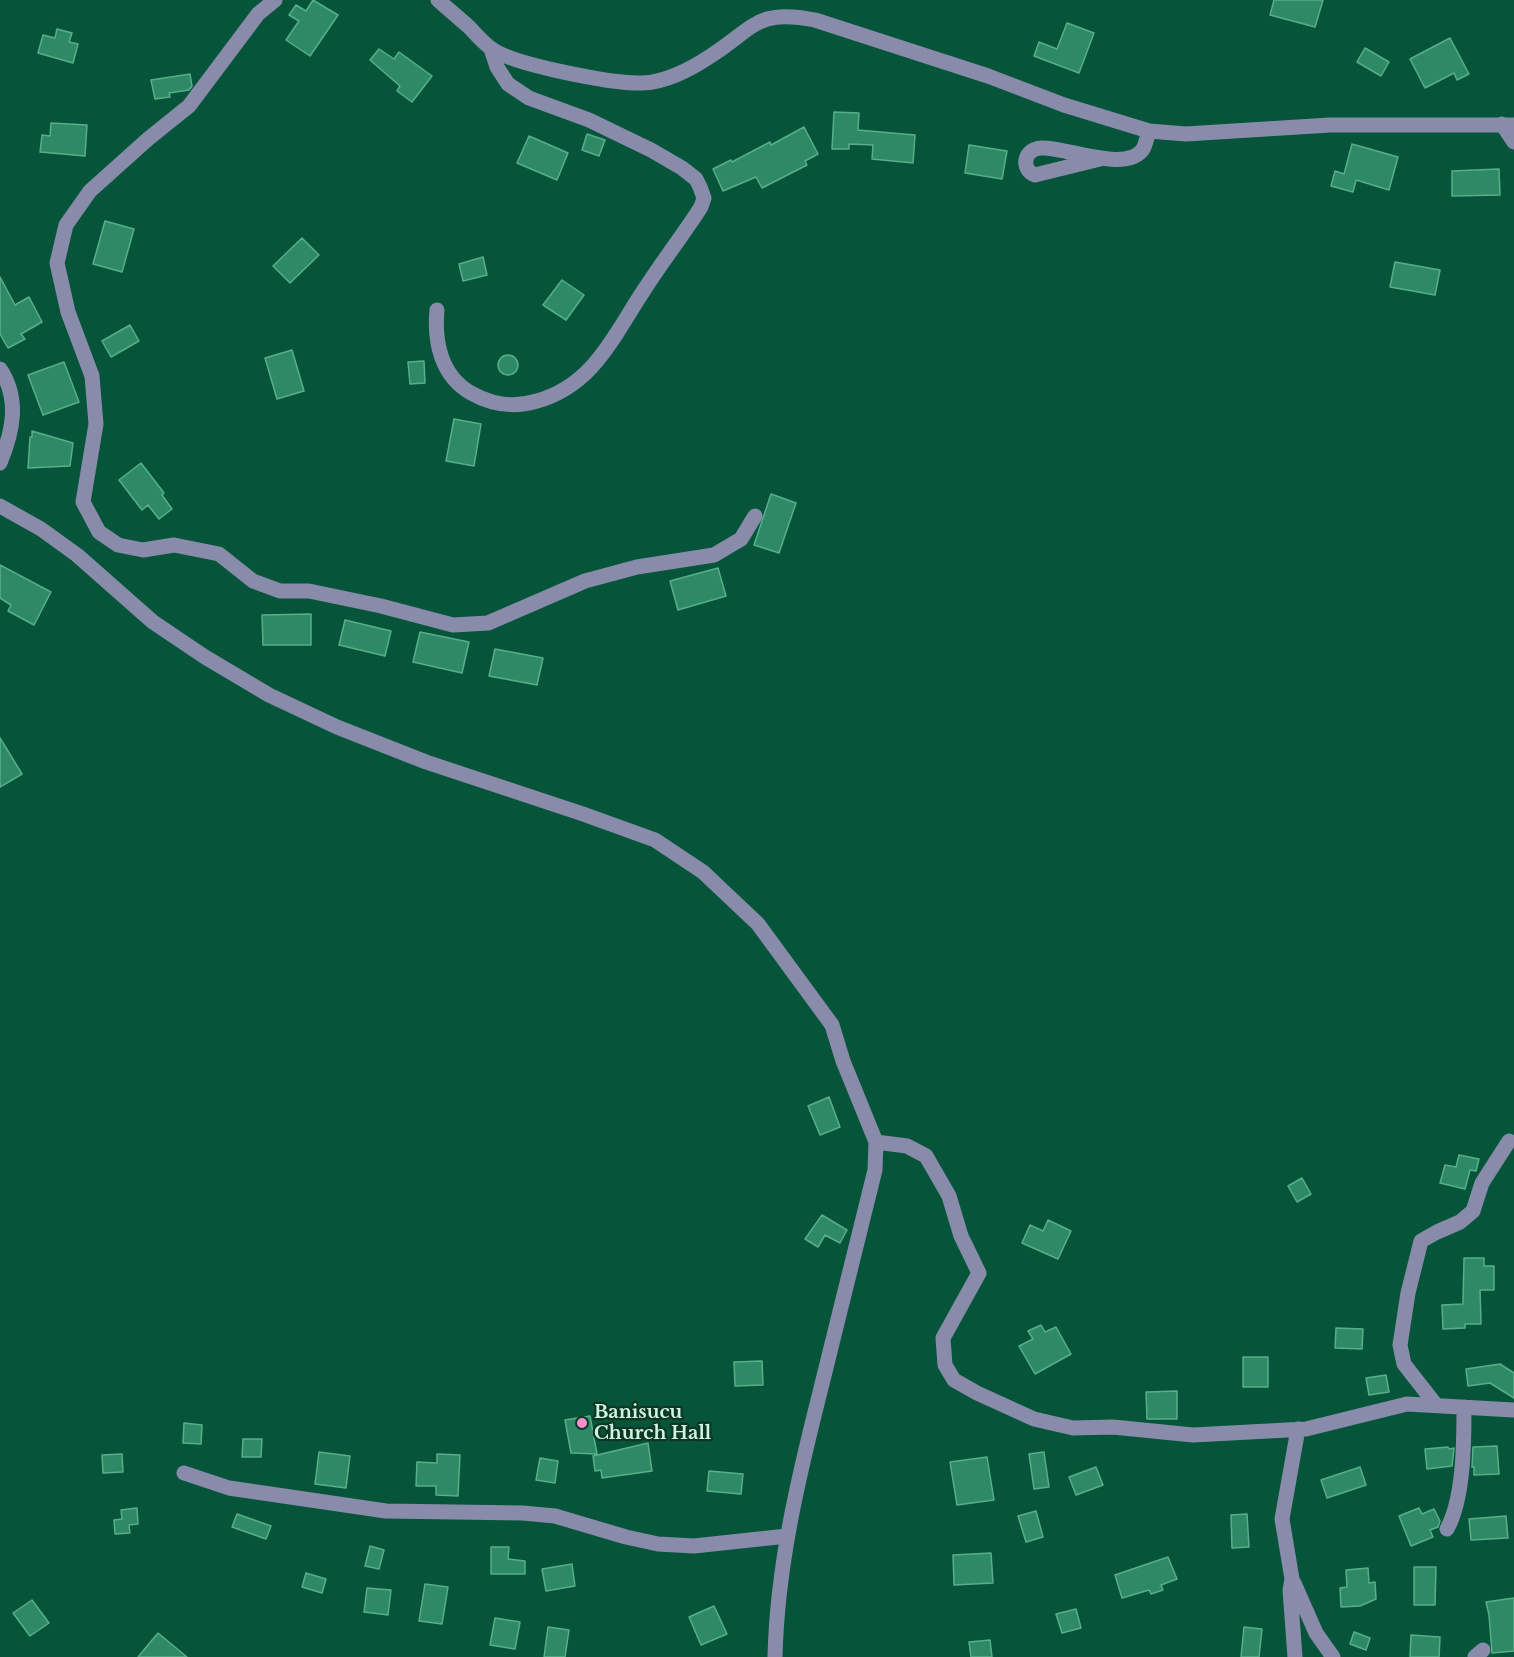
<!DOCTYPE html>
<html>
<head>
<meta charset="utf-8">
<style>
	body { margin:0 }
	canvas { display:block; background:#06543a }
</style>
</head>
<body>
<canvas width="1514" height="1657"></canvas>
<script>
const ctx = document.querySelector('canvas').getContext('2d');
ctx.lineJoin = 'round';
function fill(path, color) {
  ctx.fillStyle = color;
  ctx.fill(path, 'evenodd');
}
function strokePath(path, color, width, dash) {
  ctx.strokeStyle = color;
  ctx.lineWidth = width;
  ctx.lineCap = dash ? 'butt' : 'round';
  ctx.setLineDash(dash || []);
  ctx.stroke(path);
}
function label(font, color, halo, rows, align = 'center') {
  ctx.font = font + ' "Libre Baskerville",serif';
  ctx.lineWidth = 4.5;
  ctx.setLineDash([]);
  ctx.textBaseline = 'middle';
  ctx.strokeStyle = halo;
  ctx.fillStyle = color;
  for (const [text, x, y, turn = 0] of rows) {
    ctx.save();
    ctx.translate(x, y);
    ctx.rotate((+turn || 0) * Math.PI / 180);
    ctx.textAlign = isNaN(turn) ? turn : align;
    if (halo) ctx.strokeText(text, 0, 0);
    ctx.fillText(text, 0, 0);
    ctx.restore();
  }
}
const building = new Path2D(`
	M 313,0 L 338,15 L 310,56 L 286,40 L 299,21 L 289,15 L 296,5 L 306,11 Z
	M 1274,0 L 1323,0 L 1315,27 L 1270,15 Z
	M 1067,23 L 1094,33 L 1079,73 L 1034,56 L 1039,42 L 1057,49 Z
	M 57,29 L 72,33 L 69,42 L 78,44 L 73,63 L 38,53 L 43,35 L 55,38 Z
	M 1450,38 L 1469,74 L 1457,80 L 1454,73 L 1425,88 L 1410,59 Z
	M 1365,48 L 1389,62 L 1381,76 L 1357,62 Z
	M 379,49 L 394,59 L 399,52 L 432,76 L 412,102 L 397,91 L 400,86 L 370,60 Z
	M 190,74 L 192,86 L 189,90 L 169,93 L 170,97 L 155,99 L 151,80 Z
	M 834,112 L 859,113 L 858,130 L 915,135 L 913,163 L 872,159 L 873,145 L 849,144 L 849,149 L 832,149 Z
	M 51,123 L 87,125 L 85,156 L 40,152 L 42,135 L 50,136 Z
	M 804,127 L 818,154 L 805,161 L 807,165 L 762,188 L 756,177 L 723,191 L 713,169 L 731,160 L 732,162 L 770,142 L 771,145 Z
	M 587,134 L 605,140 L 599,156 L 582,150 Z
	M 529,136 L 568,153 L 557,180 L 517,163 Z
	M 1352,144 L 1398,157 L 1389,190 L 1356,180 L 1353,192 L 1331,186 L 1335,171 L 1344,174 Z
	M 969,145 L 1007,151 L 1002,179 L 965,173 Z
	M 1499,169 L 1500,195 L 1452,196 L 1452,171 Z
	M 105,221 L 134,229 L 122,272 L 93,264 Z
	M 302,238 L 319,255 L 290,283 L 273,266 Z
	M 483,257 L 487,275 L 463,281 L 459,264 Z
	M 1395,262 L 1440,270 L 1435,295 L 1390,287 Z
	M 0,277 L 15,305 L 29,297 L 42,322 L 21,334 L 25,339 L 8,348 L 0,334 Z
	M 562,280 L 584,295 L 566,320 L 543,305 Z
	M 130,325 L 139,341 L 111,357 L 102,341 Z
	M 292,350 L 304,391 L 277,399 L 265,358 Z
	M498 365a10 10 0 1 1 20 0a10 10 0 1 1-20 0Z
	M 424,361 L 425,383 L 410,384 L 408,362 Z
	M 64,362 L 79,402 L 43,415 L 28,375 Z
	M 454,419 L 481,424 L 474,466 L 446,461 Z
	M 32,431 L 73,443 L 70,466 L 28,468 L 30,437 L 32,437 Z
	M 141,463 L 164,493 L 162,495 L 172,509 L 159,519 L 148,505 L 142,510 L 119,480 Z
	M 771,494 L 796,503 L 779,553 L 754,545 Z
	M 0,565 L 51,592 L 34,625 L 8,611 L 11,605 L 0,598 Z
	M 718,568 L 726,596 L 678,610 L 670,581 Z
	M 311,614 L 311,645 L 263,645 L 262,615 Z
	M 345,620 L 391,631 L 385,656 L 339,645 Z
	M 420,632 L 469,642 L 462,673 L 413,662 Z
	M 495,649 L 543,658 L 537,685 L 489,676 Z
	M 0,738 L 22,774 L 0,787 Z
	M 829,1097 L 840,1127 L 820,1135 L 808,1106 Z
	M 1459,1155 L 1479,1159 L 1476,1171 L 1470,1170 L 1465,1189 L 1440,1183 L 1445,1165 L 1456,1167 Z
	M 1302,1178 L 1311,1194 L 1297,1202 L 1288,1186 Z
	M 822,1215 L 847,1230 L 840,1243 L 825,1235 L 818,1247 L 805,1239 Z
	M 1048,1220 L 1071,1231 L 1058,1259 L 1022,1243 L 1030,1225 L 1043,1231 Z
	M 1464,1258 L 1484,1258 L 1484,1266 L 1494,1266 L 1494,1290 L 1480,1290 L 1481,1324 L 1465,1324 L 1465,1328 L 1443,1329 L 1442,1305 L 1463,1304 Z
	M 1041,1325 L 1045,1332 L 1056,1327 L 1071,1354 L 1035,1374 L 1019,1346 L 1033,1339 L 1028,1331 Z
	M 1336,1328 L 1363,1329 L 1362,1349 L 1335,1348 Z
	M 1243,1357 L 1268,1357 L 1268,1387 L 1243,1387 Z
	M 762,1361 L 763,1385 L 735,1386 L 734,1362 Z
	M 1500,1364 L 1514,1373 L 1514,1398 L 1490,1383 L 1468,1386 L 1466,1369 Z
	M 1386,1375 L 1389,1392 L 1369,1395 L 1366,1378 Z
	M 1177,1391 L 1177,1419 L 1147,1419 L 1146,1392 Z
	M 590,1416 L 597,1454 L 571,1453 L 565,1420 Z
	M 184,1423 L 202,1425 L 201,1444 L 183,1443 Z
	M 243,1439 L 262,1439 L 261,1457 L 242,1457 Z
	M 648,1443 L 652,1471 L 602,1478 L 601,1470 L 595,1471 L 593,1456 Z
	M 1497,1446 L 1499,1474 L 1474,1475 L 1474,1467 L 1472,1467 L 1473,1447 Z
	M 1448,1447 L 1449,1449 L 1454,1448 L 1452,1466 L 1427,1469 L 1425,1449 Z
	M 319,1452 L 350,1456 L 346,1488 L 315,1484 Z
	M 1044,1452 L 1049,1487 L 1034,1489 L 1029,1454 Z
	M 122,1454 L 123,1472 L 103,1473 L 102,1455 Z
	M 437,1454 L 460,1455 L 458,1496 L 436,1495 L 436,1486 L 416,1486 L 417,1462 L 437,1463 Z
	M 987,1457 L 994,1500 L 957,1505 L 950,1462 Z
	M 540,1458 L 558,1461 L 555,1483 L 536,1480 Z
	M 1096,1467 L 1103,1485 L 1076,1495 L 1069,1477 Z
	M 1360,1467 L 1366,1485 L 1327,1498 L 1321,1480 Z
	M 709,1471 L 743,1474 L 741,1494 L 707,1491 Z
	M 137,1508 L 138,1524 L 129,1525 L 130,1533 L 115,1534 L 114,1520 L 122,1519 L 121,1510 Z
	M 1419,1508 L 1422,1514 L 1434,1509 L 1440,1521 L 1438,1527 L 1430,1530 L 1433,1537 L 1411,1546 L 1399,1516 Z
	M 1036,1511 L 1043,1537 L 1026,1542 L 1018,1516 Z
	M 237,1514 L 271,1526 L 266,1539 L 232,1527 Z
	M 1247,1514 L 1249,1547 L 1232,1548 L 1231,1515 Z
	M 1506,1516 L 1508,1538 L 1471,1540 L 1469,1519 Z
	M 370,1546 L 384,1550 L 379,1569 L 365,1566 Z
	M 491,1547 L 509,1547 L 508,1559 L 525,1561 L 525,1574 L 491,1574 Z
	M 991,1553 L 993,1583 L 954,1585 L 953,1555 Z
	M 1168,1557 L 1177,1579 L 1161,1585 L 1163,1590 L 1151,1594 L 1149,1590 L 1122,1598 L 1115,1575 Z
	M 572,1564 L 575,1586 L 546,1591 L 542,1569 Z
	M 1414,1567 L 1436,1567 L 1435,1605 L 1414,1605 Z
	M 1368,1568 L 1369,1583 L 1375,1582 L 1376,1599 L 1360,1606 L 1341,1607 L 1340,1588 L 1347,1587 L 1346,1570 Z
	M 306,1573 L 326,1579 L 322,1593 L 302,1587 Z
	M 425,1584 L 448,1587 L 442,1624 L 419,1621 Z
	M 367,1588 L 391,1590 L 388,1615 L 364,1612 Z
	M 1514,1598 L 1514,1651 L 1492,1653 L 1489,1615 L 1486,1602 Z
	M 32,1600 L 49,1623 L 30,1636 L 13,1613 Z
	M 714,1606 L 727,1634 L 701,1645 L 689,1617 Z
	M 1076,1609 L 1081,1628 L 1062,1633 L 1056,1614 Z
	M 495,1618 L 520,1622 L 515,1649 L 490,1645 Z
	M 548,1627 L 569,1630 L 565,1657 L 544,1657 Z
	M 1244,1627 L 1262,1629 L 1259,1657 L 1241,1657 Z
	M 1354,1632 L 1370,1638 L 1366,1650 L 1350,1644 Z
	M 158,1633 L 187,1657 L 138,1657 Z
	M 1411,1635 L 1440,1637 L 1439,1657 L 1410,1657 Z
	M 990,1640 L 992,1657 L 971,1657 L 969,1642 Z`);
fill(building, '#2e8a66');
strokePath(building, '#57af89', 1.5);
strokePath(new Path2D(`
	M 275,0 L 258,14 L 189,106 L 148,139 L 90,191 L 66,225 L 57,263 L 68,312 L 92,376 L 96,424 L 83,502 L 99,532 L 118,545 L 143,550 L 174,545 L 219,554 L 253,581 L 280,591 L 309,591 L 381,606 L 453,625 L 488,623 L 585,581 L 637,567 L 714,555 L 741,539 L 755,516
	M 438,0 C 448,9 459,18 469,27 C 476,34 483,43 492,49 C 514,65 614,84 642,83 C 664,83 691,69 709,57 C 754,29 755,8 815,20 L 988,76 L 1064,105 L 1149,131 L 1186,134 L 1330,125 L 1514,125
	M 1502,124 L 1514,142
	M 1100,159 L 1035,175 C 1020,169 1024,149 1041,148 C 1064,146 1127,174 1143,149 C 1146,144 1147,136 1149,131
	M 437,310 C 434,342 441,376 471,393 C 492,405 514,408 537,401 C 594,385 614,335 644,290 C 662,262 683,235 701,207 L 704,198 L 700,187 L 696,179 L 682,168 L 651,150 L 589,120 L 529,98 L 508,84 L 497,67 L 491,49
	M 0,369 C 20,399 13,431 0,463
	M 0,506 L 41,529 L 77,555 L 153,622 L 205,657 L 269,695 L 337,727 L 426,762 L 583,814 L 655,840 L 703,872 L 758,924 L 832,1025 L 843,1061 L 876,1142 L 875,1170 C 857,1244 838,1318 820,1392 C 798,1479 777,1567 775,1657
	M 876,1142 L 907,1146 L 926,1156 L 949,1196 L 961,1236 L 979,1273 L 943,1338 L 945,1365 L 954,1380 L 977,1393 L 1034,1419 L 1073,1428 L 1113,1427 L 1193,1435 L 1306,1429 L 1407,1404 L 1514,1410
	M 1436,1405 L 1404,1364 L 1400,1345 L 1408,1293 L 1421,1241 L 1437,1232 L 1460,1222 L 1473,1211 L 1482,1183 L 1509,1141
	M 184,1473 L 229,1488 L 386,1511 L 523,1513 L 555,1516 L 626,1537 L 658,1544 L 694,1546 L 787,1536
	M 1447,1529 C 1464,1498 1464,1442 1464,1407
	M 1294,1583 L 1316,1633 L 1333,1657
	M 1295,1657 L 1290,1590 L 1292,1579 L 1282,1519 L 1298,1429
	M 1475,1657 L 1483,1650`), '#898baa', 15);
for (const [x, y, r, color] of [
	[582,1423,6,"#f690cf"]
]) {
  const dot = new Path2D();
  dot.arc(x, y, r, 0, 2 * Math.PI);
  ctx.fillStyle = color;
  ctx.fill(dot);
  strokePath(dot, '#0f3525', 2);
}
label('bold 18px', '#cdf6e1', '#0f3525', [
	["Banisucu",594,1413],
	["Church Hall",594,1434]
], 'left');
</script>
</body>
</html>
